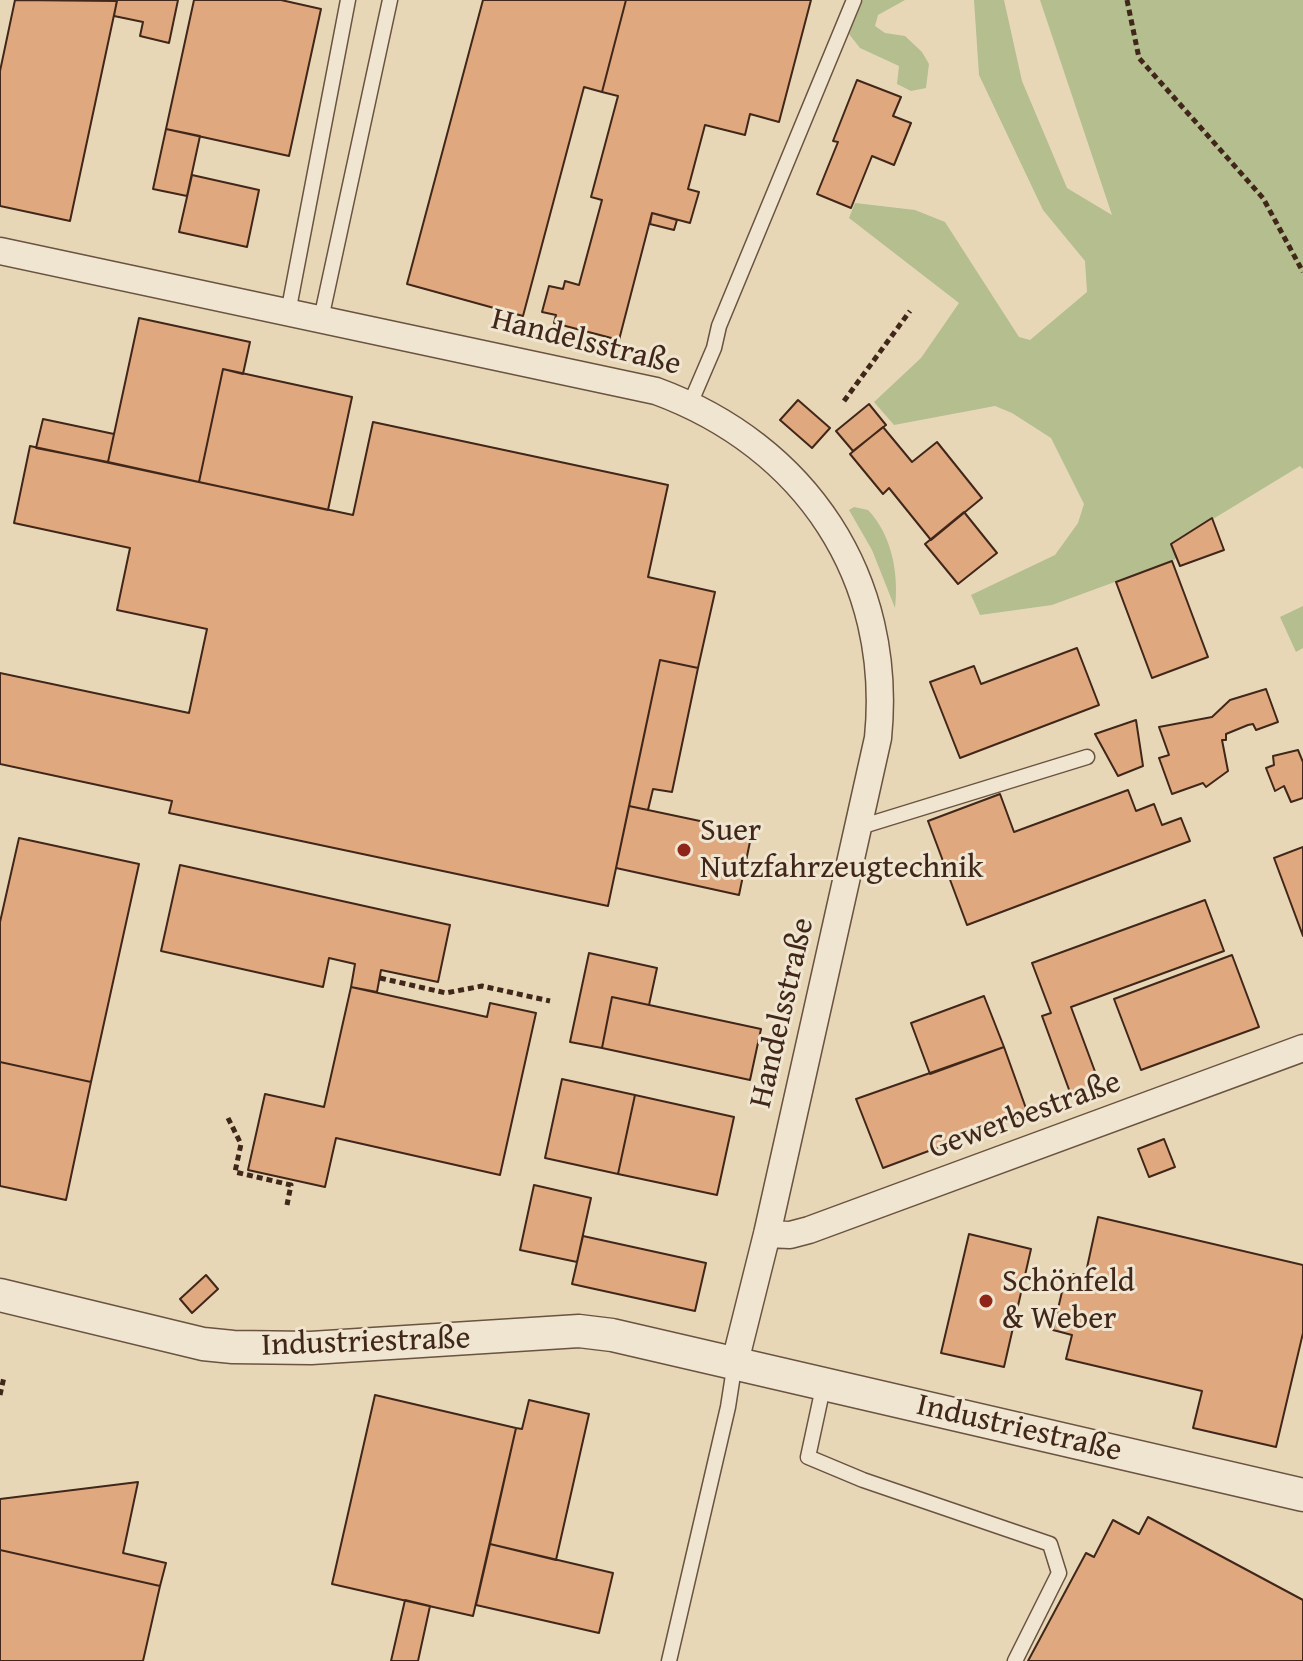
<!DOCTYPE html>
<html>
<head>
<meta charset="utf-8">
<style>
	body { margin:0 }
	canvas { display:block; background:#e7d7b7 }
</style>
</head>
<body>
<canvas width="1303" height="1661"></canvas>
<script>
const ctx = document.querySelector('canvas').getContext('2d');
ctx.lineJoin = 'round';
function fill(path, color) {
  ctx.fillStyle = color;
  ctx.fill(path, 'evenodd');
}
function strokePath(path, color, width, dash) {
  ctx.strokeStyle = color;
  ctx.lineWidth = width;
  ctx.lineCap = dash ? 'butt' : 'round';
  ctx.setLineDash(dash || []);
  ctx.stroke(path);
}
function label(font, color, halo, rows, align = 'center') {
  ctx.font = font + ' "Gentium Book Plus",serif';
  ctx.lineWidth = 6;
  ctx.setLineDash([]);
  ctx.textBaseline = 'middle';
  ctx.strokeStyle = halo;
  ctx.fillStyle = color;
  for (const [text, x, y, turn = 0] of rows) {
    ctx.save();
    ctx.translate(x, y);
    ctx.rotate((+turn || 0) * Math.PI / 180);
    ctx.textAlign = isNaN(turn) ? turn : align;
    if (halo) ctx.strokeText(text, 0, 0);
    ctx.fillText(text, 0, 0);
    ctx.restore();
  }
}
fill(new Path2D(`
	M 863,0 L 905,0 L 878,15 L 875,26 L 885,33 L 905,36 L 922,52 L 929,64 L 926,88 L 911,91 L 897,84 L 899,66 L 860,48 L 849,34 Z
	M 974,0 L 1004,0 L 1022,81 L 1067,188 L 1112,215 L 1040,0 L 1303,0 L 1303,469 L 1300,466 L 1172,544 L 1177,558 L 1172,561 L 1052,605 L 980,615 L 971,595 L 1055,555 L 1078,523 L 1084,504 L 1051,438 L 1012,413 L 995,406 L 894,425 L 874,402 L 921,358 L 959,303 L 849,218 L 855,203 L 915,210 L 945,222 L 1019,337 L 1030,340 L 1087,292 L 1085,261 L 1043,210 L 979,75 Z
	M 854,507 L 868,510 C 892,535 899,574 895,608 L 872,550 L 849,510 Z
	M 1303,606 L 1303,648 L 1296,652 L 1280,617 Z`), '#b4be8f');
const building = new Path2D(`
	M 15,0 L 117,1 L 70,221 L 0,206 L 0,71 Z
	M 178,0 L 169,43 L 140,36 L 143,22 L 114,16 L 117,0 Z
	M 194,0 L 281,0 L 321,9 L 289,156 L 166,129 Z
	M 483,0 L 626,0 L 602,92 L 584,87 L 523,316 L 407,284 Z
	M 626,0 L 811,0 L 779,122 L 750,114 L 745,135 L 705,125 L 688,189 L 699,192 L 690,223 L 652,213 L 619,340 L 554,323 L 556,315 L 542,312 L 549,286 L 563,289 L 565,281 L 579,285 L 602,200 L 591,197 L 618,96 L 602,92 Z
	M 857,80 L 901,97 L 893,116 L 911,123 L 894,165 L 872,156 L 851,208 L 817,194 L 838,142 L 833,141 Z
	M 166,129 L 200,136 L 187,196 L 153,189 Z
	M 192,175 L 259,190 L 247,247 L 179,232 Z
	M 652,213 L 677,220 L 674,230 L 650,224 Z
	M 139,318 L 250,342 L 243,374 L 223,369 L 199,482 L 108,462 Z
	M 223,369 L 352,397 L 328,510 L 199,482 Z
	M 798,400 L 830,428 L 812,448 L 780,420 Z
	M 869,404 L 886,425 L 853,451 L 836,431 Z
	M 43,419 L 114,434 L 108,462 L 36,448 Z
	M 373,422 L 668,485 L 648,577 L 715,592 L 698,668 L 660,660 L 608,906 L 169,813 L 172,801 L 0,764 L 0,673 L 189,713 L 207,629 L 117,610 L 130,548 L 14,523 L 30,446 L 353,515 Z
	M 883,427 L 912,462 L 937,442 L 982,498 L 931,540 L 889,488 L 883,494 L 850,454 Z
	M 964,512 L 997,553 L 958,584 L 925,544 Z
	M 1212,518 L 1224,550 L 1180,566 L 1171,544 Z
	M 1172,561 L 1208,657 L 1152,678 L 1116,582 Z
	M 1077,648 L 1099,705 L 960,758 L 930,682 L 974,666 L 981,684 Z
	M 660,660 L 698,668 L 672,792 L 653,789 L 648,810 L 629,806 Z
	M 1266,689 L 1278,722 L 1256,730 L 1253,724 L 1248,725 L 1226,734 L 1226,740 L 1222,740 L 1228,771 L 1206,787 L 1203,783 L 1172,794 L 1159,758 L 1169,755 L 1159,727 L 1212,717 L 1230,700 Z
	M 1136,720 L 1143,766 L 1118,776 L 1095,734 Z
	M 1298,750 L 1303,762 L 1303,798 L 1291,802 L 1284,786 L 1275,791 L 1266,768 L 1274,765 L 1273,756 Z
	M 1128,790 L 1136,811 L 1154,804 L 1162,825 L 1181,818 L 1190,841 L 967,925 L 928,821 L 1000,794 L 1014,832 Z
	M 629,806 L 752,832 L 739,895 L 616,868 Z
	M 19,838 L 139,864 L 91,1082 L 0,1062 L 0,922 Z
	M 1303,847 L 1303,936 L 1274,858 Z
	M 180,865 L 450,925 L 438,982 L 381,970 L 377,992 L 351,987 L 355,964 L 329,958 L 323,987 L 161,951 Z
	M 1205,900 L 1224,951 L 1071,1007 L 1100,1085 L 1071,1095 L 1042,1016 L 1051,1013 L 1032,963 Z
	M 589,953 L 657,968 L 649,1005 L 612,997 L 602,1048 L 570,1042 Z
	M 1232,955 L 1259,1027 L 1141,1070 L 1114,999 Z
	M 351,987 L 487,1017 L 490,1003 L 536,1013 L 500,1175 L 336,1138 L 325,1187 L 248,1170 L 265,1094 L 324,1107 Z
	M 984,996 L 1004,1047 L 930,1074 L 911,1023 Z
	M 612,997 L 761,1029 L 750,1080 L 602,1048 Z
	M 1004,1047 L 1028,1114 L 883,1168 L 856,1099 Z
	M 0,1062 L 91,1082 L 66,1200 L 0,1186 Z
	M 562,1079 L 635,1095 L 618,1174 L 545,1158 Z
	M 635,1095 L 734,1117 L 717,1195 L 618,1174 Z
	M 1164,1139 L 1175,1167 L 1149,1177 L 1138,1149 Z
	M 534,1185 L 591,1198 L 577,1262 L 520,1250 Z
	M 1098,1217 L 1303,1265 L 1303,1333 L 1276,1447 L 1193,1428 L 1202,1391 L 1066,1359 L 1072,1335 L 1053,1330 L 1065,1279 L 1071,1281 L 1073,1274 L 1085,1277 Z
	M 969,1234 L 1031,1249 L 1004,1367 L 941,1353 Z
	M 583,1236 L 706,1263 L 695,1311 L 572,1284 Z
	M 206,1275 L 218,1289 L 192,1313 L 180,1299 Z
	M 375,1395 L 516,1428 L 473,1616 L 332,1584 Z
	M 529,1400 L 589,1414 L 556,1560 L 490,1544 L 516,1428 L 522,1429 Z
	M 138,1482 L 123,1553 L 166,1563 L 160,1586 L 0,1550 L 0,1499 Z
	M 1148,1517 L 1303,1600 L 1303,1661 L 1028,1661 L 1086,1553 L 1094,1557 L 1113,1520 L 1139,1534 Z
	M 490,1544 L 613,1573 L 599,1633 L 476,1605 Z
	M 0,1550 L 160,1586 L 143,1661 L 0,1661 Z
	M 405,1600 L 430,1606 L 418,1661 L 391,1661 Z`);
fill(building, '#e0a87f');
strokePath(building, '#402719', 2);
const service = new Path2D(`
	M 288,313 L 348,0
	M 321,319 L 390,0
	M 690,404 L 714,348 L 719,326 L 854,0
	M 860,827 L 1087,757
	M 824,1383 L 808,1457 L 863,1480 L 1050,1544 L 1059,1573 L 1015,1661
	M 669,1661 L 728,1407 L 735,1362`);
const minor = new Path2D(`
	M 0,251 L 656,391 C 806,446 894,578 878,738 L 767,1234 L 735,1362
	M 767,1234 L 790,1235 L 809,1230 L 1303,1048`);
const tertiary = new Path2D(`
	M 0,1295 L 203,1344 L 233,1347 L 311,1348 L 579,1331 L 612,1335 L 1303,1495`);
strokePath(service, '#6a5340', 17);
strokePath(minor, '#6a5340', 29);
strokePath(tertiary, '#6a5340', 35);
strokePath(new Path2D(`
	M 1127,0 L 1139,58 L 1263,198 L 1303,272
	M 844,401 L 910,311
	M 380,978 L 446,993 L 482,986 L 550,1001
	M 228,1118 L 241,1144 L 235,1172 L 291,1185 L 287,1205
	M 0,1395 L 4,1377`), '#402719', 5, [6, 4]);
strokePath(service, '#efe5d0', 14);
strokePath(minor, '#efe5d0', 26);
strokePath(tertiary, '#efe5d0', 32);
for (const [x, y, r, color] of [
	[684,850,8,"#8f2418"],
	[986,1301,8,"#8f2418"]
]) {
  const dot = new Path2D();
  dot.arc(x, y, r, 0, 2 * Math.PI);
  ctx.fillStyle = color;
  ctx.fill(dot);
  strokePath(dot, '#efe5d0', 3);
}
label('32px', '#402719', '#efe5d0', [
	["Handelsstraße",586,343,14],
	["Handelsstraße",783,1013,-77],
	["Gewerbestraße",1025,1116,-20],
	["Industriestraße",366,1343,-2],
	["Industriestraße",1019,1429,13]
]);
label('32px', '#402719', '#efe5d0', [
	["Suer",700,832],
	["Nutzfahrzeugtechnik",700,869],
	["Schönfeld",1002,1283],
	["& Weber",1002,1320]
], 'left');
</script>
</body>
</html>
